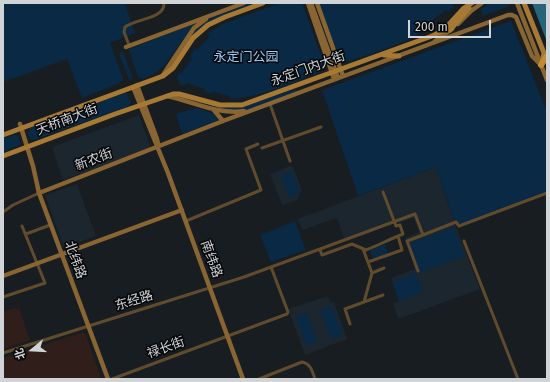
<!DOCTYPE html>
<html>
<head>
<meta charset="utf-8">
<style>
	body { margin:0 }
	#map { position:relative; width:550px; height:382px; overflow:hidden; background:#181d21; font-family:"Fira Sans","Noto Sans SC",sans-serif }
	canvas { display:block }
	.frame { position:absolute; inset:0; border:4px solid #d1d4d7; pointer-events:none }
	.north { position:absolute; left:12px; top:330px; width:40px; height:40px; -webkit-text-stroke:3px #050709; paint-order:stroke; rotate:252deg; font-size:11px; font-weight:700; line-height:16px; text-align:center; color:#d1d4d7 }
	.north::after { content:''; display:block; margin:auto; width:14px; height:18px; background:#d1d4d7; clip-path:polygon(50% 0,100% 100%,50% 72%,0 100%) }
	.scale { position:absolute; left:408px; top:20px; width:83px; height:18px; box-sizing:border-box; border:2px solid #d1d4d7; border-top:0; padding-left:5px; font-size:12px; line-height:14px; white-space:nowrap; color:#d1d4d7; -webkit-text-stroke:3px #050709; paint-order:stroke }
</style>
</head>
<body>
<div id="map">
<canvas width="550" height="382"></canvas>
<div class="frame"></div>
<div class="north">北</div>
<div class="scale">200 m</div>
</div>
<script>
const ctx = document.querySelector('canvas').getContext('2d');
ctx.lineJoin = 'round';
function fill(path, color) {
  ctx.fillStyle = color;
  ctx.fill(path, 'evenodd');
}
function strokePath(path, color, width, dash) {
  ctx.strokeStyle = color;
  ctx.lineWidth = width;
  ctx.lineCap = dash ? 'butt' : 'round';
  ctx.setLineDash(dash || []);
  ctx.stroke(path);
}
function label(font, color, halo, rows, align = 'center') {
  ctx.font = font + ' "Fira Sans","Noto Sans SC",sans-serif';
  ctx.lineWidth = 3;
  ctx.setLineDash([]);
  ctx.textBaseline = 'middle';
  ctx.strokeStyle = halo;
  ctx.fillStyle = color;
  for (const [text, x, y, turn = 0] of rows) {
    ctx.save();
    ctx.translate(x, y);
    ctx.rotate((+turn || 0) * Math.PI / 180);
    ctx.textAlign = isNaN(turn) ? turn : align;
    if (halo) ctx.strokeText(text, 0, 0);
    ctx.fillText(text, 0, 0);
    ctx.restore();
  }
}
fill(new Path2D(`
	M 139,115 L 151,148 L 63,180 L 52,147 Z
	M 292,165 L 302,190 L 297,200 L 282,205 L 270,174 Z
	M 436,167 L 455,224 L 480,289 L 398,319 L 393,303 L 399,301 L 391,278 L 415,269 L 405,238 L 419,232 L 414,219 L 413,218 L 399,223 L 398,221 L 345,241 L 337,218 L 302,230 L 298,219 Z
	M 77,184 L 96,236 L 64,248 L 45,195 Z
	M 328,296 L 331,303 L 334,302 L 347,339 L 305,355 L 288,309 Z`), '#1c262e');
fill(new Path2D(`
	M 16,308 L 16,309 L 19,308 L 30,340 L 3,349 L 3,309 L 4,311 Z
	M 84,332 L 86,335 L 101,378 L 98,379 L 3,379 L 3,358 Z`), '#301e1b');
fill(new Path2D(`
	M 3,3 L 125,3 L 135,33 L 110,43 L 123,78 L 120,83 L 82,98 L 67,59 L 3,82 Z
	M 248,3 L 256,3 C 226,14 206,18 186,44 C 204,16 218,14 248,3 Z
	M 280,3 L 302,3 L 326,69 C 296,81 263,97 230,99 L 230,96 L 212,92 L 211,94 L 204,92 L 205,89 L 186,83 L 184,86 L 180,85 L 177,77 L 179,73 L 181,74 L 192,58 L 190,56 L 195,49 L 197,50 L 210,36 L 207,34 L 223,24 Z
	M 319,3 L 455,3 L 453,5 L 454,7 L 448,12 L 446,10 L 429,23 L 431,27 C 407,44 369,54 341,64 Z
	M 488,3 L 510,3 L 510,4 L 509,6 L 483,16 L 481,9 Z
	M 511,21 L 547,112 L 547,191 L 456,226 L 436,167 L 358,196 L 322,90 Z
	M 196,23 L 191,29 L 163,67 L 154,74 L 143,79 L 138,77 L 129,50 L 129,49 Z
	M 121,52 L 123,52 L 133,78 L 131,80 L 129,79 L 119,54 Z
	M 296,89 L 298,92 L 246,110 L 225,110 L 209,106 L 223,108 L 242,107 Z
	M 125,93 L 128,95 L 131,102 L 129,106 L 34,140 L 30,139 L 28,133 L 30,128 Z
	M 197,108 L 212,113 L 219,120 L 182,134 L 176,114 Z
	M 14,135 L 18,136 L 20,142 L 20,145 L 3,152 L 3,139 Z
	M 292,171 L 300,193 L 289,197 L 281,175 Z
	M 295,221 L 306,250 L 271,262 L 260,235 Z
	M 454,227 L 465,256 L 421,272 L 418,270 L 409,244 Z
	M 385,244 L 388,253 L 373,259 L 370,250 Z
	M 416,273 L 423,292 L 399,301 L 392,282 Z
	M 327,307 L 330,307 L 333,310 L 342,333 L 338,338 L 334,339 L 330,336 L 321,314 L 322,310 Z
	M 307,313 L 317,341 L 306,345 L 296,317 Z`), '#092944');
fill(new Path2D(`
	M 532,3 L 547,3 L 547,42 Z`), '#26657a');
strokePath(new Path2D(`
	M 129,45 L 124,32 L 125,27 C 135,19 165,19 164,3
	M 270,104 L 290,161
	M 262,148 L 321,127
	M 3,212 L 13,205 L 39,193
	M 186,221 L 261,190 L 246,149 L 258,144
	M 26,234 L 50,225
	M 464,241 L 518,379
	M 320,250 L 322,255 L 352,244 L 366,250 C 379,245 390,239 403,234 L 400,225 L 396,226 L 383,192
	M 368,262 L 402,250 L 398,236
	M 418,271 L 407,241 L 423,235
	M 372,273 L 384,268
	M 3,297 L 45,283 L 22,226
	M 364,302 L 383,295
	M 350,324 L 345,309 L 364,302 L 372,273 L 363,249
	M 3,353 L 244,277 L 415,214 L 423,235 L 456,222 L 459,226 L 547,193
	M 112,379 L 287,314 L 288,312 L 271,267
	M 259,379 L 302,362 C 311,364 312,371 315,379`), '#614b2d', 3);
strokePath(new Path2D(`
	M 308,3 L 334,79
	M 311,3 L 338,78
	M 317,3 L 343,76
	M 517,3 L 547,80
	M 458,24 L 471,11 L 482,3
	M 435,41 L 452,29
	M 126,47 L 244,3
	M 163,75 L 194,28 L 206,19
	M 137,85 L 157,139 L 158,144
	M 133,87 L 168,173 L 243,379
	M 167,96 C 192,101 218,115 244,111
	M 213,109 L 223,121
	M 20,124 L 33,166 L 39,193 L 108,379
	M 39,193 L 223,121 L 508,15 L 512,15 L 516,17 L 532,56 L 541,65
	M 3,276 L 182,210`), '#886532', 4.5);
strokePath(new Path2D(`
	M 524,3 L 544,53 L 542,62
	M 450,30 L 469,8
	M 384,55 L 399,56
	M 3,135 L 163,76 L 173,68 L 193,38 L 208,25 L 225,17 L 263,3
	M 3,156 L 115,114 L 173,94 L 179,94 L 220,105 L 242,105 L 432,36 L 443,31 L 464,8 L 472,3`), '#a67934', 5);
strokePath(new Path2D(`
	M 541,65 L 547,56`), '#c18b35', 6);
label('13px', '#97ccfe', '#050709', [
	["永定门公园",246,57]
]);
label('13px', '#d1d4d7', '#050709', [
	["永定门内大街",308,69,-20],
	["天桥南大街",67,120,-21],
	["新农街",94,160,-21],
	["南纬路",211,259,70],
	["北纬路",75,260,70],
	["东经路",134,301,-17],
	["禄长街",166,348,-20]
]);
</script>
</body>
</html>
